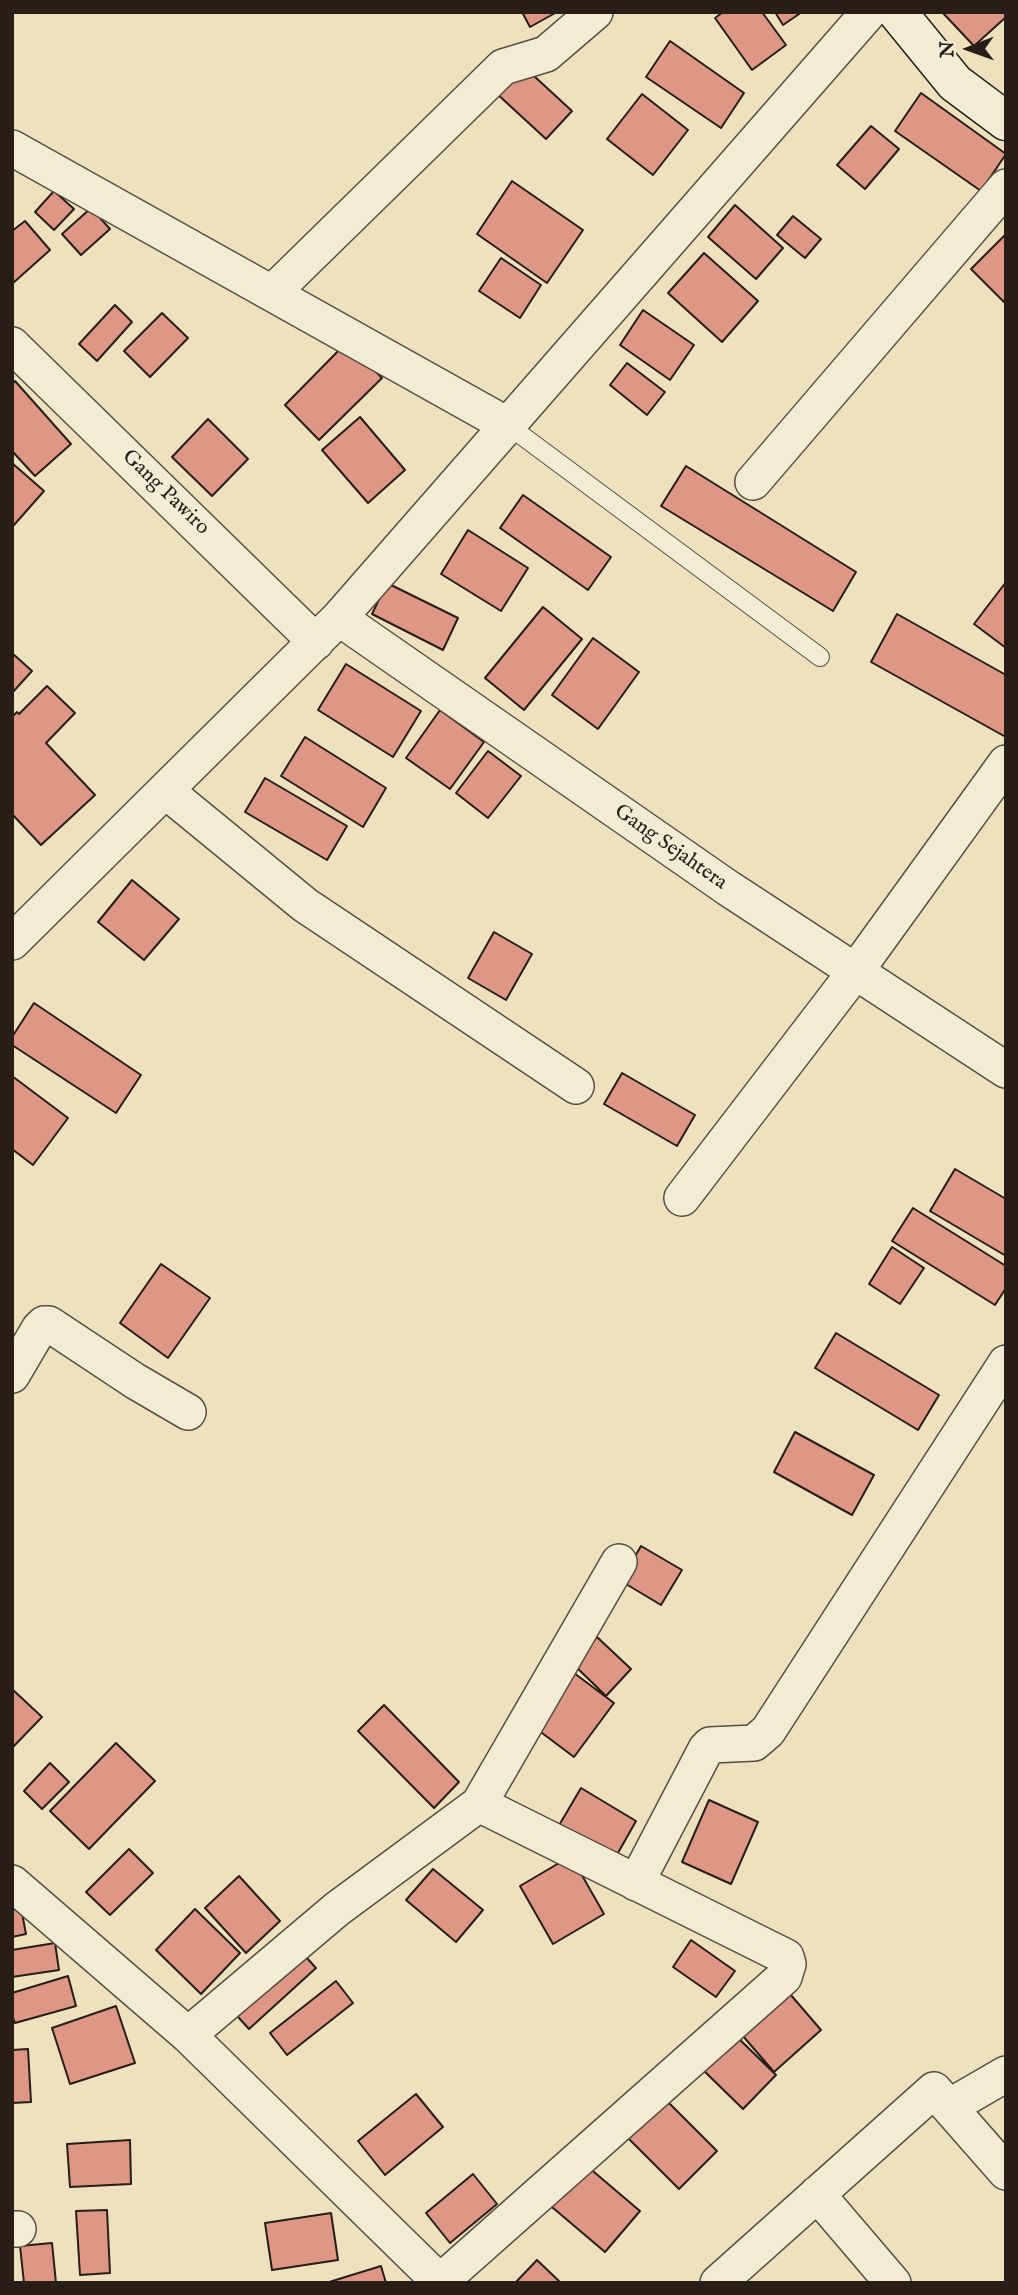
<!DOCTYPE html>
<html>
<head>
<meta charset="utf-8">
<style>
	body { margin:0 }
	#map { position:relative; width:1018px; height:2295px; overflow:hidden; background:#ede1be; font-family:"IM FELL English",serif }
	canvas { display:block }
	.frame { position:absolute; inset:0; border:14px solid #281d17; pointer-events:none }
	.north { position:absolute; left:934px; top:14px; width:70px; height:70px; -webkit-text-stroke:5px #f3ecd5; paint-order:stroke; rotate:269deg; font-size:19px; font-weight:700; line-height:28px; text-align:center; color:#281d17 }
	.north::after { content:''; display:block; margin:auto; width:24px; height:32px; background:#281d17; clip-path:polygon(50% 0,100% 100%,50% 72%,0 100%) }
</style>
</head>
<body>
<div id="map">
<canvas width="1018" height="2295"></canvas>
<div class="frame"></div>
<div class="north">N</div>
</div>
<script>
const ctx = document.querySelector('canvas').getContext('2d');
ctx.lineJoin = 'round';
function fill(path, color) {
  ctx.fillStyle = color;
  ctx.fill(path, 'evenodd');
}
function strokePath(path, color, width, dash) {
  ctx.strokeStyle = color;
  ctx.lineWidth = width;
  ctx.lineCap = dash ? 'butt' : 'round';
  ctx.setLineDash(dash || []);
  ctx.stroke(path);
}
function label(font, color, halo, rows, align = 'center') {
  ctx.font = font + ' "IM FELL English",serif';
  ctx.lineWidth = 6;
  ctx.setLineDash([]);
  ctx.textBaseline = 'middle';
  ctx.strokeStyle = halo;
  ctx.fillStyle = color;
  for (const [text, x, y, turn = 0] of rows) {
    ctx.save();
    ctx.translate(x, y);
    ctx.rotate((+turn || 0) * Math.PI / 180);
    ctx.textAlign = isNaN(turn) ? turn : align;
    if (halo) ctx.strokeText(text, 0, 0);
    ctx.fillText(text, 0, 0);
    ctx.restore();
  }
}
const building = new Path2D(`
	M 522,12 L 557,12 L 530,27 Z
	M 723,12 L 762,12 L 786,45 L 752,70 L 715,18 Z
	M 775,12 L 802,12 L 783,25 Z
	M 942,12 L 1006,12 L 1006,17 L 974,46 Z
	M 670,41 L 744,93 L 721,128 L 646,77 Z
	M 521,64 L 572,111 L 546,139 L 495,92 Z
	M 921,93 L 1006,154 L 981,191 L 895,131 Z
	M 642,94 L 688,130 L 653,175 L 607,139 Z
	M 871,126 L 899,149 L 865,189 L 837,165 Z
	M 512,181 L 583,230 L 547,283 L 477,234 Z
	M 54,191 L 74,209 L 54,230 L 35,212 Z
	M 735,205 L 783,248 L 756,279 L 708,237 Z
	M 91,208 L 110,229 L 81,255 L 62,234 Z
	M 793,216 L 821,239 L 805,258 L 777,235 Z
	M 25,221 L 50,250 L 12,284 L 12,231 Z
	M 1006,234 L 1006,304 L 971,269 Z
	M 704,253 L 758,301 L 722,342 L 668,293 Z
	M 501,258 L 541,285 L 520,318 L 479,291 Z
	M 115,305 L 132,322 L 97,361 L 79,344 Z
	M 643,310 L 694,345 L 670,380 L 620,345 Z
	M 162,313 L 188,338 L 150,377 L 124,351 Z
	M 347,342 L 382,378 L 319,440 L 285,405 Z
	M 627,363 L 665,392 L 647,415 L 610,385 Z
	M 15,381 L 71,444 L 35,476 L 12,451 L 12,384 Z
	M 360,417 L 405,470 L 368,503 L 322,450 Z
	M 208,419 L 248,459 L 212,496 L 172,457 Z
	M 12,463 L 44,491 L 14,525 L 12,524 Z
	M 686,466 L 856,572 L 833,611 L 661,506 Z
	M 523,495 L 611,557 L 588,590 L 500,528 Z
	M 468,530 L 528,568 L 501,611 L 441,574 Z
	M 1006,582 L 1006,648 L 974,624 Z
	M 387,583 L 458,618 L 443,650 L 372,614 Z
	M 543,607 L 582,639 L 524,710 L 485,678 Z
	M 897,614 L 1006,675 L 1006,733 L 1004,736 L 871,662 Z
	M 593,638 L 639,672 L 598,729 L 552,695 Z
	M 12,653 L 32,671 L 12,693 Z
	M 346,664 L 421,711 L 393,757 L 318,710 Z
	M 47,686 L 75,713 L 46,743 L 95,795 L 41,845 L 12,814 L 12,717 L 17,712 L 19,714 Z
	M 440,710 L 484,742 L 450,789 L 406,758 Z
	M 305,737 L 386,788 L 363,827 L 281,776 Z
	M 488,751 L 521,776 L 488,818 L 456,793 Z
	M 265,778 L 347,826 L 327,860 L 245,812 Z
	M 132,880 L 179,919 L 144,960 L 98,922 Z
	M 494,932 L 532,954 L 506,1000 L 468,978 Z
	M 34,1003 L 141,1075 L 116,1113 L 12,1045 L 12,1037 Z
	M 622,1073 L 695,1115 L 677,1146 L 604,1104 Z
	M 12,1076 L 68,1118 L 33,1165 L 12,1149 Z
	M 955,1169 L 1006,1199 L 1006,1256 L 930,1211 Z
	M 913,1208 L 1006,1266 L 1006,1288 L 995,1305 L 892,1241 Z
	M 892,1247 L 924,1268 L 900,1304 L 869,1284 Z
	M 161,1264 L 210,1298 L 168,1358 L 120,1323 Z
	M 836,1333 L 939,1395 L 918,1430 L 815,1368 Z
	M 795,1432 L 874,1475 L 852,1515 L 774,1472 Z
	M 641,1546 L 682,1570 L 661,1605 L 621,1581 Z
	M 597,1637 L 631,1669 L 606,1696 L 572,1663 Z
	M 574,1673 L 614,1703 L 574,1757 L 534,1727 Z
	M 12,1689 L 42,1717 L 12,1748 Z
	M 384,1705 L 459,1782 L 434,1808 L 358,1731 Z
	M 116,1743 L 155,1781 L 89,1849 L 50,1811 Z
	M 50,1763 L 69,1782 L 42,1809 L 24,1791 Z
	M 581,1788 L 636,1821 L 614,1860 L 558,1827 Z
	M 709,1800 L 758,1822 L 731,1884 L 682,1862 Z
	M 129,1849 L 153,1873 L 110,1915 L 86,1892 Z
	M 571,1856 L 604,1914 L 553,1944 L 520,1886 Z
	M 433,1869 L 483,1910 L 456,1942 L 406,1900 Z
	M 239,1876 L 280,1921 L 246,1953 L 205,1908 Z
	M 21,1908 L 26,1934 L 12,1937 L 12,1910 Z
	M 195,1909 L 240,1953 L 201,1994 L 156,1950 Z
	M 691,1940 L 735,1971 L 716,1997 L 673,1967 Z
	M 55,1943 L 59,1970 L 12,1977 L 12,1950 Z
	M 296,1946 L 316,1968 L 249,2029 L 229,2007 Z
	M 68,1976 L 76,2006 L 15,2023 L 12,2015 L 12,1993 Z
	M 336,1981 L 353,2003 L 287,2055 L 270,2033 Z
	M 784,1987 L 821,2030 L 774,2072 L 736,2028 Z
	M 116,2006 L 135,2063 L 70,2084 L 52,2028 Z
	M 732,2032 L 776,2075 L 743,2109 L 699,2066 Z
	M 28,2049 L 31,2102 L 12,2103 L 12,2050 Z
	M 659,2093 L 717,2151 L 679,2189 L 621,2131 Z
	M 416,2094 L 443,2127 L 385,2175 L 358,2141 Z
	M 130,2140 L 131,2184 L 70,2187 L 67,2144 Z
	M 581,2161 L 640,2211 L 605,2252 L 546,2202 Z
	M 473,2174 L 497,2204 L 450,2243 L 426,2213 Z
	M 107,2210 L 110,2273 L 80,2275 L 76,2211 Z
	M 331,2213 L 338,2260 L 272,2270 L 265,2223 Z
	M 52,2243 L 56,2283 L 24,2283 L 20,2246 Z
	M 537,2260 L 561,2283 L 515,2283 Z
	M 381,2266 L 386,2283 L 326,2283 Z`);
fill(building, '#de9785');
strokePath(building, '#281d17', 2);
const lane = new Path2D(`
	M 509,426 L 820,657`);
const street = new Path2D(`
	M 12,148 L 509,426
	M 272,293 L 503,67 L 546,54 L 595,12
	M 12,345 L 316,642
	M 753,482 L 1006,187
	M 339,618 L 728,888 L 1006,1070
	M 166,791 L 305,905 L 576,1086
	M 12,942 L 339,618 L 869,12
	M 682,1198 L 855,972 L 1006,763
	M 12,1375 L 39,1329 L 44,1324 L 49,1324 L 135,1381 L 188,1412
	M 12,1883 L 188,2035 L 441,2283
	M 636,1883 L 706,1749 L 710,1745 L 754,1743 L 768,1731 L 1006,1363
	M 188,2035 L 337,1909 L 479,1804 L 619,1562
	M 949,2107 L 1006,2074
	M 817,2194 L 893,2283
	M 12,2229 L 18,2229
	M 440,2282 L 784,1977 L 788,1964 L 786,1957 L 479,1804
	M 718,2283 L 934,2090 L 1006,2172`);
const secondary = new Path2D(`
	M 897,12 L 955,83 L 1006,121`);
strokePath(lane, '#594e41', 20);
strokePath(street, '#594e41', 38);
strokePath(secondary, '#281d17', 41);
strokePath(lane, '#f3ecd5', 18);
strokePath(street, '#f3ecd5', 35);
strokePath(secondary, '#f3ecd5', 38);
label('21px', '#281d17', '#f3ecd5', [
	["Gang Pawiro",165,493,44],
	["Gang Sejahtera",670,848,35]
]);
</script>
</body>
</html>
